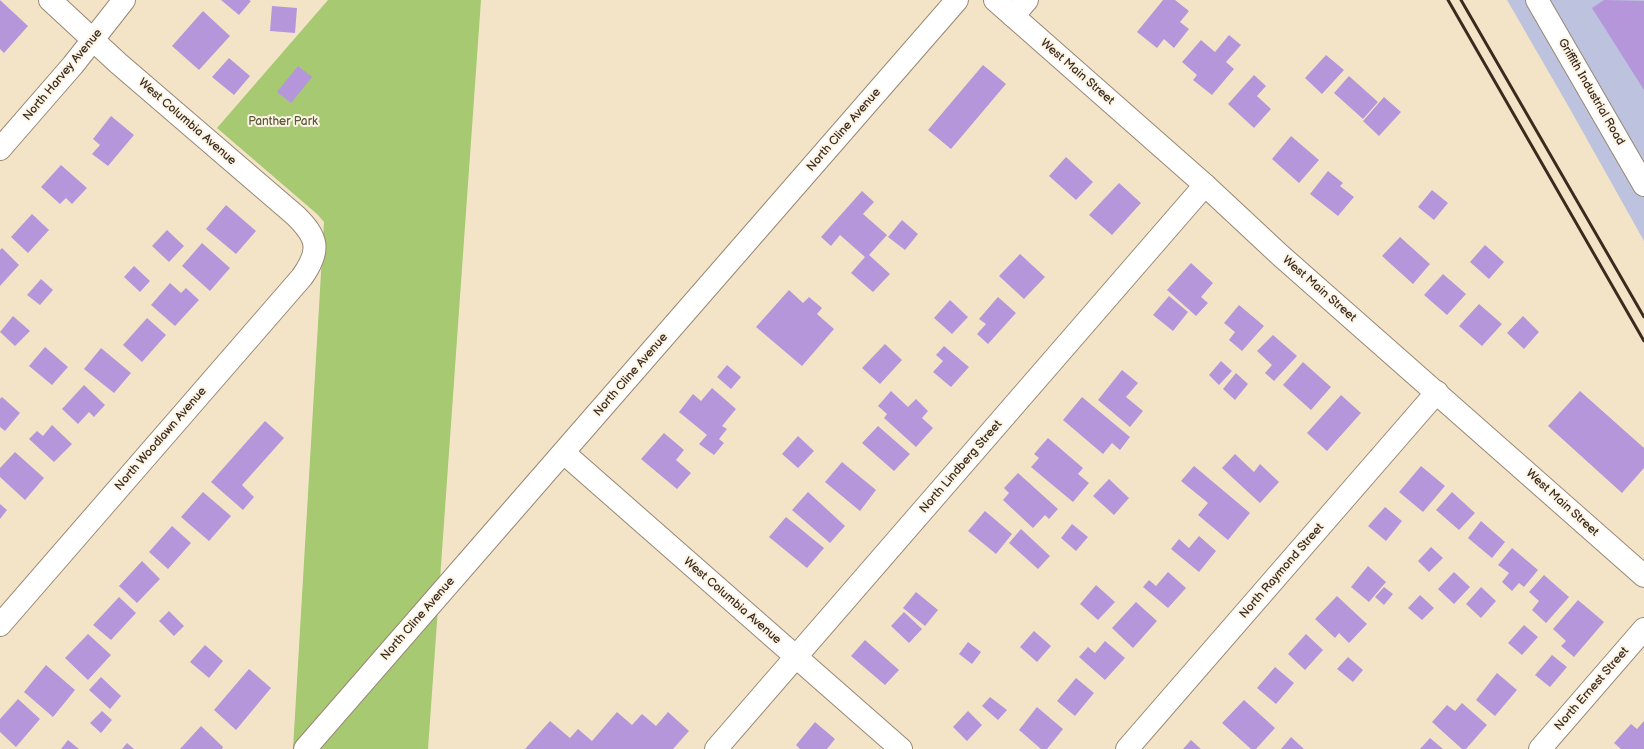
<!DOCTYPE html>
<html>
<head>
<meta charset="utf-8">
<style>
	body { margin:0 }
	canvas { display:block; background:#f3e4c8 }
</style>
</head>
<body>
<canvas width="1644" height="749"></canvas>
<script>
const ctx = document.querySelector('canvas').getContext('2d');
ctx.lineJoin = 'round';
function fill(path, color) {
  ctx.fillStyle = color;
  ctx.fill(path, 'evenodd');
}
function strokePath(path, color, width, dash) {
  ctx.strokeStyle = color;
  ctx.lineWidth = width;
  ctx.lineCap = dash ? 'butt' : 'round';
  ctx.setLineDash(dash || []);
  ctx.stroke(path);
}
function label(font, color, halo, rows, align = 'center') {
  ctx.font = font + ' "Balsamiq Sans",sans-serif';
  ctx.lineWidth = 4;
  ctx.setLineDash([]);
  ctx.textBaseline = 'middle';
  ctx.strokeStyle = halo;
  ctx.fillStyle = color;
  for (const [text, x, y, turn = 0] of rows) {
    ctx.save();
    ctx.translate(x, y);
    ctx.rotate((+turn || 0) * Math.PI / 180);
    ctx.textAlign = isNaN(turn) ? turn : align;
    if (halo) ctx.strokeText(text, 0, 0);
    ctx.fillText(text, 0, 0);
    ctx.restore();
  }
}
fill(new Path2D(`
	M 1507,0 L 1644,0 L 1644,241 L 1570,109 Z`), '#bdc3de');
fill(new Path2D(`
	M 328,0 L 481,0 L 428,749 L 293,749 L 324,222 L 317,214 L 217,128 Z`), '#a6c972');
fill(new Path2D(`
	M 0,0 L 28,26 L 4,53 L 0,49 Z
	M 221,0 L 249,0 L 251,1 L 239,15 Z
	M 1163,0 L 1175,0 L 1189,11 L 1180,22 L 1189,29 L 1174,48 L 1164,39 L 1157,48 L 1137,32 Z
	M 1604,0 L 1644,1 L 1644,90 L 1592,8 Z
	M 272,6 L 297,8 L 295,33 L 270,31 Z
	M 203,11 L 230,36 L 199,70 L 172,46 Z
	M 1229,35 L 1241,45 L 1226,62 L 1234,69 L 1212,95 L 1193,80 L 1197,75 L 1182,62 L 1201,40 L 1215,52 Z
	M 1326,55 L 1344,70 L 1322,94 L 1305,78 Z
	M 229,58 L 250,76 L 234,95 L 212,77 Z
	M 983,65 L 1006,84 L 951,149 L 928,130 Z
	M 298,66 L 312,77 L 291,103 L 277,92 Z
	M 1254,75 L 1266,86 L 1257,96 L 1271,109 L 1254,128 L 1228,104 Z
	M 1349,76 L 1378,102 L 1363,119 L 1334,93 Z
	M 1384,97 L 1401,112 L 1379,136 L 1363,121 Z
	M 111,116 L 134,135 L 108,166 L 92,154 L 100,145 L 93,139 Z
	M 1291,136 L 1319,160 L 1299,183 L 1272,159 Z
	M 1066,157 L 1093,182 L 1076,200 L 1049,176 Z
	M 61,165 L 87,188 L 72,204 L 66,198 L 60,204 L 41,187 Z
	M 1328,171 L 1343,183 L 1340,186 L 1354,197 L 1338,216 L 1310,194 Z
	M 1119,183 L 1141,203 L 1112,235 L 1089,215 Z
	M 1432,190 L 1448,203 L 1434,220 L 1418,207 Z
	M 862,191 L 874,202 L 863,214 L 887,235 L 869,255 L 890,274 L 873,292 L 851,273 L 865,257 L 840,235 L 831,246 L 821,237 Z
	M 226,205 L 256,231 L 236,254 L 206,229 Z
	M 32,214 L 49,230 L 28,253 L 11,237 Z
	M 902,220 L 918,234 L 905,250 L 888,237 Z
	M 167,230 L 184,246 L 169,262 L 152,246 Z
	M 1400,237 L 1430,264 L 1413,284 L 1382,256 Z
	M 202,243 L 230,268 L 210,291 L 182,266 Z
	M 1485,245 L 1504,262 L 1489,279 L 1470,262 Z
	M 2,248 L 19,265 L 0,286 L 0,250 Z
	M 1020,254 L 1045,277 L 1024,299 L 999,276 Z
	M 1191,263 L 1213,283 L 1201,297 L 1208,303 L 1196,316 L 1167,290 Z
	M 134,266 L 150,281 L 140,292 L 124,277 Z
	M 1443,274 L 1466,294 L 1447,315 L 1424,295 Z
	M 41,279 L 53,290 L 40,305 L 27,295 Z
	M 170,283 L 181,293 L 186,288 L 199,300 L 175,326 L 151,305 Z
	M 789,290 L 803,303 L 809,297 L 822,308 L 817,314 L 834,329 L 802,366 L 756,327 Z
	M 1169,296 L 1188,312 L 1173,331 L 1153,315 Z
	M 998,297 L 1016,313 L 988,344 L 977,334 L 986,324 L 979,319 Z
	M 950,300 L 968,317 L 952,334 L 934,318 Z
	M 1479,304 L 1502,324 L 1482,346 L 1459,326 Z
	M 1239,305 L 1264,326 L 1242,351 L 1229,340 L 1235,332 L 1224,323 Z
	M 13,316 L 30,331 L 15,346 L 0,332 Z
	M 1523,316 L 1539,332 L 1524,349 L 1507,333 Z
	M 147,318 L 166,335 L 142,362 L 123,345 Z
	M 1273,335 L 1297,356 L 1274,381 L 1265,373 L 1272,365 L 1257,351 Z
	M 885,344 L 902,360 L 880,384 L 862,368 Z
	M 944,346 L 969,367 L 951,387 L 933,372 L 943,361 L 936,355 Z
	M 45,347 L 68,367 L 52,385 L 29,366 Z
	M 101,348 L 131,373 L 114,393 L 84,369 Z
	M 1221,361 L 1232,371 L 1219,385 L 1209,375 Z
	M 1303,362 L 1331,387 L 1311,410 L 1283,385 Z
	M 727,365 L 741,377 L 731,389 L 717,377 Z
	M 1122,370 L 1138,383 L 1126,397 L 1143,411 L 1130,427 L 1098,400 Z
	M 1236,373 L 1248,384 L 1235,400 L 1223,389 Z
	M 84,385 L 105,405 L 94,417 L 89,412 L 78,424 L 62,409 Z
	M 712,388 L 736,409 L 722,426 L 727,429 L 719,439 L 724,443 L 714,455 L 699,444 L 707,435 L 679,412 L 693,394 L 701,401 Z
	M 891,391 L 908,407 L 916,399 L 928,411 L 922,418 L 933,428 L 916,447 L 884,418 L 887,414 L 878,406 Z
	M 1580,391 L 1644,448 L 1644,468 L 1622,493 L 1548,426 Z
	M 1341,395 L 1361,413 L 1327,451 L 1307,433 Z
	M 2,397 L 20,413 L 5,431 L 0,427 L 0,399 Z
	M 1082,397 L 1130,437 L 1120,450 L 1112,443 L 1103,454 L 1063,420 Z
	M 265,421 L 284,438 L 242,485 L 254,497 L 243,510 L 211,482 Z
	M 52,425 L 72,444 L 54,462 L 29,439 L 37,431 L 43,436 Z
	M 878,426 L 910,454 L 894,471 L 862,443 Z
	M 664,433 L 684,450 L 676,460 L 691,473 L 677,489 L 641,459 Z
	M 798,436 L 814,451 L 798,468 L 782,454 Z
	M 1048,438 L 1083,468 L 1078,474 L 1089,483 L 1073,502 L 1031,467 L 1039,458 L 1034,454 Z
	M 15,452 L 44,478 L 25,500 L 0,477 L 0,468 Z
	M 1235,454 L 1254,472 L 1260,464 L 1279,482 L 1260,503 L 1222,468 Z
	M 842,462 L 876,490 L 860,511 L 825,482 Z
	M 1194,466 L 1250,513 L 1228,540 L 1198,515 L 1208,503 L 1181,481 Z
	M 1421,466 L 1445,486 L 1423,512 L 1399,492 Z
	M 1018,473 L 1058,509 L 1049,519 L 1045,515 L 1033,528 L 1003,500 L 1009,493 L 1004,488 Z
	M 1109,479 L 1129,498 L 1114,515 L 1093,496 Z
	M 203,492 L 231,516 L 209,541 L 181,517 Z
	M 808,492 L 845,526 L 830,543 L 792,510 Z
	M 1452,492 L 1475,513 L 1459,530 L 1436,510 Z
	M 0,504 L 7,510 L 0,519 Z
	M 1385,507 L 1402,521 L 1386,541 L 1368,526 Z
	M 985,511 L 1012,534 L 996,554 L 968,531 Z
	M 786,517 L 824,548 L 807,568 L 769,537 Z
	M 1481,521 L 1505,542 L 1492,558 L 1468,538 Z
	M 1072,524 L 1088,537 L 1076,551 L 1061,538 Z
	M 172,526 L 191,543 L 168,569 L 149,552 Z
	M 1021,529 L 1050,556 L 1038,569 L 1009,543 Z
	M 1199,536 L 1216,551 L 1199,572 L 1171,549 L 1179,539 L 1189,548 Z
	M 1431,547 L 1443,558 L 1429,572 L 1418,561 Z
	M 1512,548 L 1538,570 L 1524,587 L 1519,583 L 1512,591 L 1502,582 L 1509,573 L 1498,565 Z
	M 142,561 L 160,579 L 137,603 L 119,586 Z
	M 1368,566 L 1386,582 L 1369,602 L 1351,587 Z
	M 1168,572 L 1186,588 L 1168,608 L 1143,587 L 1149,580 L 1156,586 Z
	M 1454,572 L 1470,587 L 1454,604 L 1438,589 Z
	M 1544,575 L 1569,597 L 1546,623 L 1532,610 L 1539,601 L 1529,592 Z
	M 1096,585 L 1115,602 L 1098,620 L 1080,604 Z
	M 1384,587 L 1393,594 L 1384,605 L 1375,597 Z
	M 1481,587 L 1496,601 L 1481,618 L 1466,604 Z
	M 916,592 L 938,610 L 925,626 L 903,608 Z
	M 1420,595 L 1434,608 L 1422,620 L 1408,608 Z
	M 1337,596 L 1367,624 L 1349,643 L 1339,633 L 1335,638 L 1315,619 Z
	M 119,597 L 136,613 L 111,640 L 93,625 Z
	M 1578,600 L 1604,622 L 1574,657 L 1561,646 L 1566,641 L 1553,629 Z
	M 1136,602 L 1157,621 L 1133,648 L 1112,628 Z
	M 169,611 L 184,626 L 174,636 L 159,621 Z
	M 904,612 L 922,629 L 909,643 L 891,626 Z
	M 1524,625 L 1538,637 L 1522,655 L 1508,643 Z
	M 1034,631 L 1051,646 L 1037,662 L 1020,647 Z
	M 88,634 L 111,655 L 88,680 L 65,658 Z
	M 1306,634 L 1323,650 L 1305,670 L 1288,654 Z
	M 865,640 L 899,670 L 885,685 L 851,656 Z
	M 1105,641 L 1125,658 L 1105,680 L 1079,657 L 1088,647 L 1095,653 Z
	M 968,642 L 981,652 L 972,664 L 959,654 Z
	M 205,645 L 223,661 L 209,678 L 190,662 Z
	M 1552,655 L 1567,667 L 1550,687 L 1535,675 Z
	M 1348,657 L 1363,670 L 1353,682 L 1337,669 Z
	M 46,665 L 75,690 L 53,717 L 24,692 Z
	M 1275,667 L 1294,683 L 1276,704 L 1257,688 Z
	M 249,669 L 271,688 L 236,730 L 214,710 Z
	M 1497,673 L 1517,690 L 1495,716 L 1476,700 Z
	M 101,677 L 121,696 L 110,709 L 89,690 Z
	M 1076,678 L 1094,693 L 1075,716 L 1057,701 Z
	M 990,697 L 1007,710 L 998,720 L 982,706 Z
	M 18,699 L 40,719 L 16,747 L 0,732 L 0,719 Z
	M 1244,700 L 1275,728 L 1256,749 L 1251,749 L 1222,723 Z
	M 1462,703 L 1487,725 L 1466,749 L 1462,749 L 1432,722 L 1447,705 L 1455,711 Z
	M 1037,707 L 1063,729 L 1047,749 L 1041,749 L 1019,730 Z
	M 102,711 L 112,720 L 101,733 L 90,723 Z
	M 968,711 L 982,725 L 967,741 L 953,727 Z
	M 617,712 L 632,725 L 642,714 L 656,726 L 668,712 L 689,731 L 673,749 L 525,749 L 550,721 L 570,738 L 578,729 L 592,741 Z
	M 1644,721 L 1644,749 L 1621,749 L 1614,743 L 1631,724 L 1637,729 Z
	M 815,722 L 835,739 L 827,749 L 800,749 L 796,745 Z
	M 201,726 L 223,747 L 222,749 L 180,749 Z
	M 1291,737 L 1304,749 L 1281,749 Z
	M 1430,738 L 1443,749 L 1420,749 Z
	M 68,740 L 79,749 L 61,749 Z
	M 1191,740 L 1201,749 L 1183,749 Z
	M 127,743 L 134,749 L 122,749 Z`), '#b696da');
const minor = new Path2D(`
	M 1537,0 L 1644,185
	M 1013,16 L 1027,0
	M 0,149 L 73,65 L 124,0
	M 564,453 L 901,749
	M 0,625 L 302,277 C 321,250 318,238 296,216 L 118,63 L 50,0
	M 716,749 L 1205,185
	M 1127,749 L 1437,392
	M 1540,749 L 1644,629`);
const tertiary = new Path2D(`
	M 995,0 L 1205,185 L 1280,255 L 1644,576
	M 305,749 L 957,0`);
strokePath(minor, '#978773', 24);
strokePath(tertiary, '#978773', 24);
strokePath(minor, '#fff', 22);
strokePath(tertiary, '#fff', 22);
strokePath(new Path2D(`
	M 1448,0 L 1644,341
	M 1461,0 L 1644,317`), '#3b2a1e', 3);
label('12px', '#3b2a1e', '#fcf5e5', [
	["West Main Street",1077,72,41],
	["North Harvey Avenue",63,75,-50],
	["Griffith Industrial Road",1591,92,60],
	["West Columbia Avenue",187,122,41],
	["North Cline Avenue",844,130,-49],
	["West Main Street",1319,289,41],
	["North Cline Avenue",631,375,-49],
	["North Woodlawn Avenue",161,439,-49],
	["North Lindberg Street",961,467,-49],
	["West Main Street",1562,503,42],
	["North Raymond Street",1282,571,-49],
	["West Columbia Avenue",732,601,41],
	["North Cline Avenue",418,619,-49],
	["North Ernest Street",1592,689,-49]
]);
label('12px', '#5b5a37', '#fcf5e5', [
	["Panther Park",283,122]
]);
</script>
</body>
</html>
